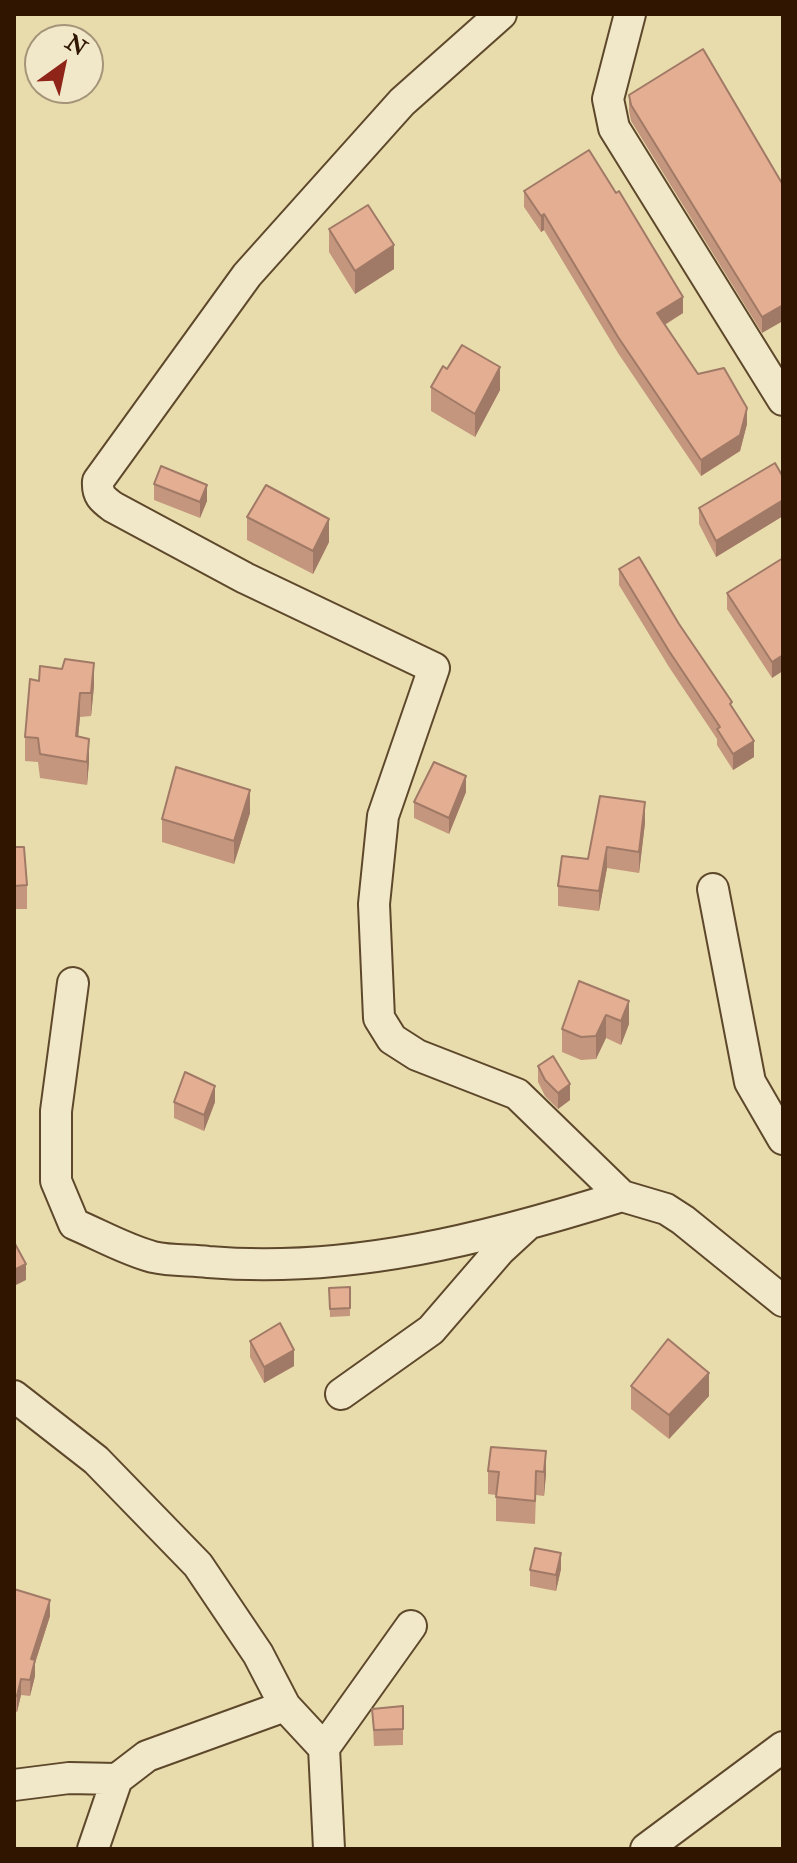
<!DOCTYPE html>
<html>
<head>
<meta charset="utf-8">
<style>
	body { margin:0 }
	#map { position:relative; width:797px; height:1863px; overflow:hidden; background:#e9dcac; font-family:"IM FELL Double Pica",serif }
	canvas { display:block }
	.frame { position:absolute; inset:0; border:16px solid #301600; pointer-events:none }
	.north { position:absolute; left:24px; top:24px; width:80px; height:80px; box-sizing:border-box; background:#f1e8c9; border:2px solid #a49479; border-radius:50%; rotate:33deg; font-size:22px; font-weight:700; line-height:32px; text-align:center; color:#301600 }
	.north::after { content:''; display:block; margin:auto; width:28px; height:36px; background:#8f2418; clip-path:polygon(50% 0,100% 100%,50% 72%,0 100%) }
</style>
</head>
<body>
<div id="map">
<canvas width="797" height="1863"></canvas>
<div class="frame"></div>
<div class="north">N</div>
</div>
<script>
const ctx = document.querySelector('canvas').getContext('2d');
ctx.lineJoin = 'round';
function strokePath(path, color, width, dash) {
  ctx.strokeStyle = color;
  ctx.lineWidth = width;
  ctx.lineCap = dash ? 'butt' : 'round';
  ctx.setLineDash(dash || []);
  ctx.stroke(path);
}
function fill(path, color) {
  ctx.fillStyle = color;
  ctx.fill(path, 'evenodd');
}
const minor = new Path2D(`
	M 501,14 L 402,102 L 247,275 L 98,481 C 97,495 102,499 113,507 L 245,578 L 434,668 L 383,816 L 374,904 L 379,1018 L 392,1039 L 417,1055 L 517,1094 L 622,1196 L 666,1209 L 683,1220 L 783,1301
	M 630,14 L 608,99 L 614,128 L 783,400
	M 713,889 L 750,1082 L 783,1139
	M 73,983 L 56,1111 L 56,1181 L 74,1224 C 100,1235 126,1250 153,1257 C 170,1261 191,1260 208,1262 C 350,1274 488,1238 622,1196
	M 341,1394 L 431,1330 L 500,1250 L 526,1226
	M 14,1396 L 96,1460 L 198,1565 L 258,1654 L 285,1706 L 324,1748
	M 14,1785 L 69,1778 L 117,1779 L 147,1756 L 285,1706
	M 93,1849 L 117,1779
	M 329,1849 L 324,1748 L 411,1626
	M 646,1849 L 783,1747`);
strokePath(minor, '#5e482b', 34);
strokePath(minor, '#f1e8c9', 30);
fill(new Path2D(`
	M 629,95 L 783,185 L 762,333 L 631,121 L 629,111 Z
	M 524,191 L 683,313 L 665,325 L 698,374 L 747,424 L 740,451 L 701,476 L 618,353 L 544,230 L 541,232 L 524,207 Z
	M 329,229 L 394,269 L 355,294 L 329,252 Z
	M 447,369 L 500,390 L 475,437 L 431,411 L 431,387 Z
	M 783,477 L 783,516 L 716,557 L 699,524 L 699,508 Z
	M 154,484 L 207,501 L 200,518 L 154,500 Z
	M 247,517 L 329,542 L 313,574 L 247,540 Z
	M 783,558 L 772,678 L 727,609 L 727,593 Z
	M 619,569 L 679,624 L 732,708 L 754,757 L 733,770 L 717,745 L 717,739 L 669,667 L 619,585 Z
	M 62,669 L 94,686 L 91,716 L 80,717 L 78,737 L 89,762 L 87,785 L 40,778 L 38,762 L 25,761 L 25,737 L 39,681 Z
	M 466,792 L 449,834 L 414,818 L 414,802 Z
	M 250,813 L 234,864 L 162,842 L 162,819 Z
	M 645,823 L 639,873 L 607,868 L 599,911 L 558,906 L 558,886 L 588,859 Z
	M 14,847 L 27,885 L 27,909 L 14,909 Z
	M 579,981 L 629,1024 L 621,1045 L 606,1038 L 596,1059 L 581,1060 L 562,1052 L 562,1029 Z
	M 538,1066 L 570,1100 L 558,1109 L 545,1096 L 538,1082 Z
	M 174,1102 L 215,1102 L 204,1131 L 174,1118 Z
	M 350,1287 L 350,1316 L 330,1317 L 329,1288 Z
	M 250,1341 L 294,1366 L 264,1383 L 250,1357 Z
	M 631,1386 L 709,1396 L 669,1439 L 631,1409 Z
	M 491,1447 L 546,1474 L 544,1496 L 536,1495 L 535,1524 L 496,1521 L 496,1495 L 488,1494 L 488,1471 Z
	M 561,1569 L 556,1591 L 530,1586 L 530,1570 Z
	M 14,1589 L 50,1616 L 35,1663 L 35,1676 L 30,1696 L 21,1695 L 17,1712 L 14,1711 Z
	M 403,1706 L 403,1745 L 374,1746 L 372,1709 Z`), '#c4967e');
fill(new Path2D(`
	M 544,214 L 544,230 L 541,232 L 541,216 Z
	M 394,245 L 394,269 L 355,294 L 355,271 Z
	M 683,297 L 683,313 L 657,329 L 657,313 Z
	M 783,305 L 783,321 L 762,333 L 762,317 Z
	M 500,367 L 500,390 L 475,437 L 475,414 Z
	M 747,408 L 747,424 L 740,451 L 701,476 L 701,460 Z
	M 207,485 L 207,501 L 200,518 L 200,502 Z
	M 783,500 L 783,516 L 716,557 L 716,541 Z
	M 329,519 L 329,542 L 313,574 L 313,551 Z
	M 783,655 L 783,671 L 772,678 L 772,662 Z
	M 94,663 L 94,686 L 91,716 L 91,693 Z
	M 80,693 L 80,717 L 76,760 L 76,736 Z
	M 89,739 L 89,762 L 87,785 L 87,762 Z
	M 754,741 L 754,757 L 733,770 L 733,754 Z
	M 466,776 L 466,792 L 449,834 L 449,818 Z
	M 250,790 L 250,813 L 234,864 L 234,841 Z
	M 645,802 L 645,823 L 639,873 L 639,852 Z
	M 607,847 L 607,868 L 599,911 L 599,891 Z
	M 629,1001 L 629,1024 L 621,1045 L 621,1021 Z
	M 606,1015 L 606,1038 L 596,1059 L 596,1036 Z
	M 570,1084 L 570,1100 L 558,1109 L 558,1093 Z
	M 215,1086 L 215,1102 L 204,1131 L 204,1115 Z
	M 26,1264 L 26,1280 L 14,1286 L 14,1270 Z
	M 294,1350 L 294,1366 L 264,1383 L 264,1367 Z
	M 709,1373 L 709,1396 L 669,1439 L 669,1415 Z
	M 546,1451 L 546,1474 L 544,1496 L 544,1472 Z
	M 561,1553 L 561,1569 L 556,1591 L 556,1575 Z
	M 50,1600 L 50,1616 L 35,1663 L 35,1676 L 30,1696 L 31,1659 Z
	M 21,1679 L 21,1695 L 17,1712 L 17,1696 Z`), '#a07a66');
const building = new Path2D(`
	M 703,49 L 783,185 L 783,305 L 762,317 L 631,105 L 629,95 Z
	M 589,150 L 616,193 L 619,191 L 683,297 L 657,313 L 698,374 L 724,368 L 747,408 L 740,435 L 701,460 L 618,337 L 544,214 L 541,216 L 524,191 Z
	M 368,205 L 394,245 L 355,271 L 329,229 Z
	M 462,345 L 500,367 L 475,414 L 431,387 L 443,366 L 447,369 Z
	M 775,463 L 783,477 L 783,500 L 716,541 L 699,508 Z
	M 161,466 L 207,485 L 200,502 L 154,484 Z
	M 266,485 L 329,519 L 313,551 L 247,517 Z
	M 639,557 L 679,624 L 732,702 L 730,704 L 754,741 L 733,754 L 717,729 L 720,727 L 669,651 L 619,569 Z
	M 783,558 L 783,655 L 772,662 L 727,593 Z
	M 65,659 L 94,663 L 91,693 L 80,693 L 76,736 L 89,739 L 87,762 L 40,754 L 38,738 L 25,737 L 30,679 L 39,681 L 40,666 L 62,669 Z
	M 434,762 L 466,776 L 449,818 L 414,802 Z
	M 176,767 L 250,790 L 234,841 L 162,819 Z
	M 600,796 L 645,802 L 639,852 L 607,847 L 599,891 L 558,886 L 562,856 L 588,859 Z
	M 14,847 L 24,847 L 27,885 L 14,886 Z
	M 579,981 L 629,1001 L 621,1021 L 606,1015 L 596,1036 L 581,1037 L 562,1029 Z
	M 553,1056 L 570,1084 L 558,1093 L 545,1080 L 538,1066 Z
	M 185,1072 L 215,1086 L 204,1115 L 174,1102 Z
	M 14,1242 L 26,1264 L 14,1270 Z
	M 350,1287 L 350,1308 L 330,1309 L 329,1288 Z
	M 280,1323 L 294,1350 L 264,1367 L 250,1341 Z
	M 668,1339 L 709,1373 L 669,1415 L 631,1386 Z
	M 491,1447 L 546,1451 L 544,1472 L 536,1471 L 535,1501 L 496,1497 L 499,1472 L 488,1471 Z
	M 535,1548 L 561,1553 L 556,1575 L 530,1570 Z
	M 14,1589 L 50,1600 L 31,1659 L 35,1660 L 30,1680 L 21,1679 L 17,1696 L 14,1695 Z
	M 403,1706 L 403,1729 L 374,1730 L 372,1709 Z`);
fill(building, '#e4ae92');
strokePath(building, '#a07a66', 2);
</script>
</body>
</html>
